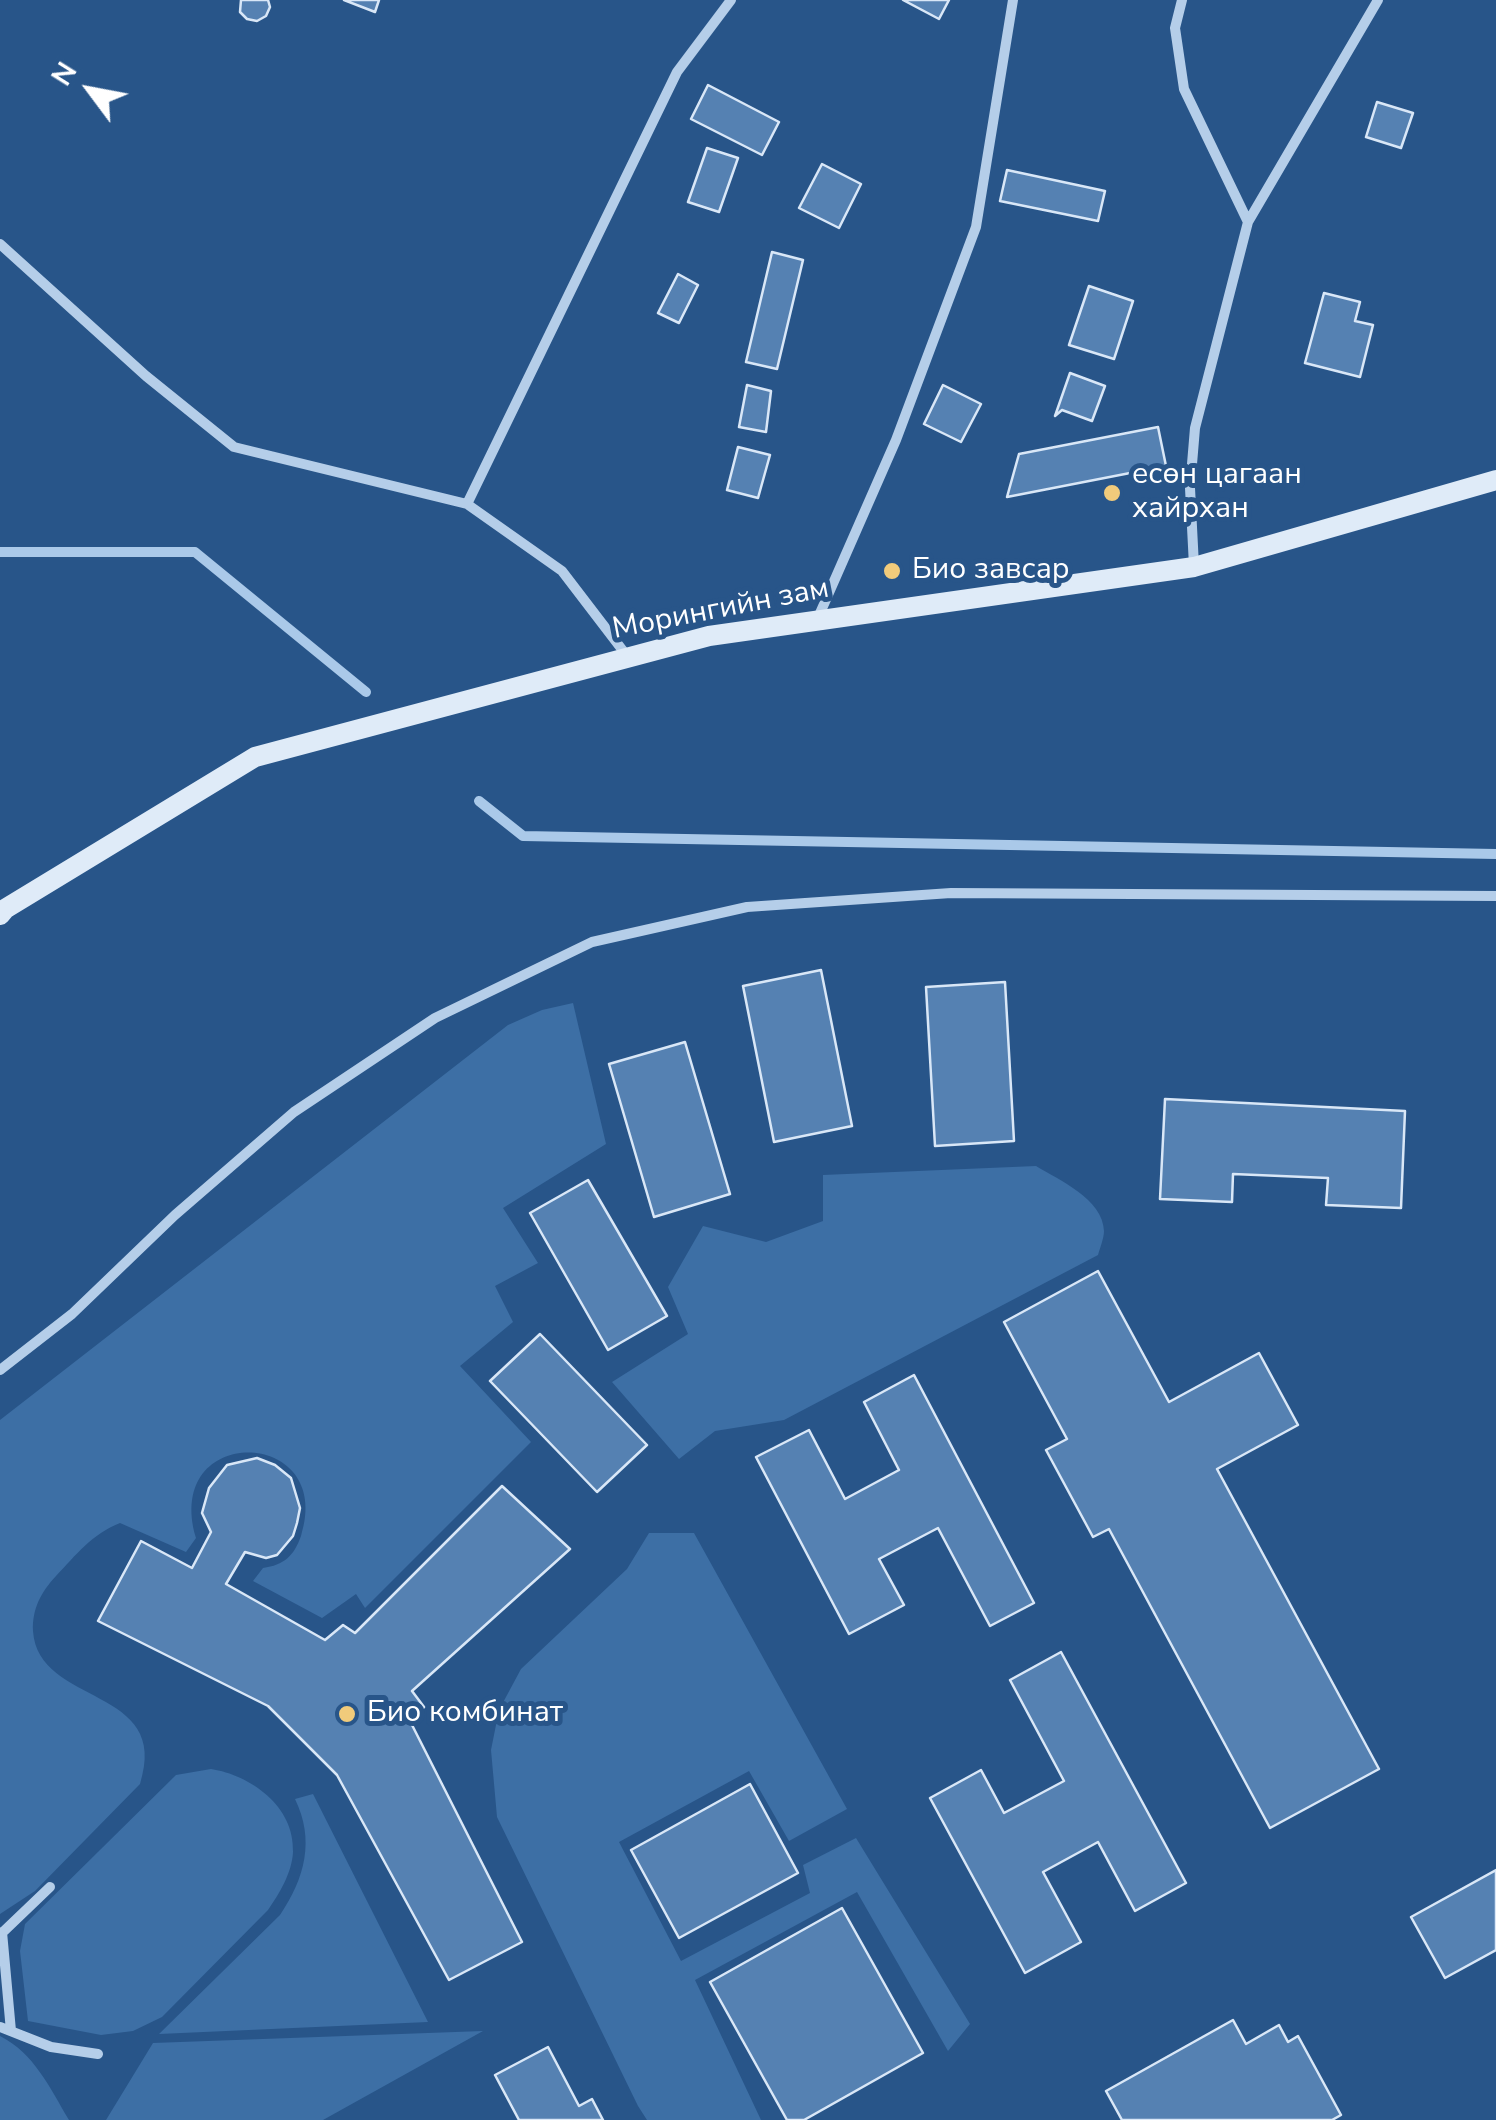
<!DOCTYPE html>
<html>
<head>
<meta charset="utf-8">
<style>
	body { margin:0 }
	#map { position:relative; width:1496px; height:2120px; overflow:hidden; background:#285589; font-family:"Nunito Sans",sans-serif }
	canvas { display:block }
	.north { position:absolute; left:40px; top:40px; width:100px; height:100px; -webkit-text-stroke:8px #285589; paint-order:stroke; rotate:302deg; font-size:28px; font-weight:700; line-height:40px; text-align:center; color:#fff }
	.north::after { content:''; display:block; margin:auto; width:35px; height:45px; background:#fff; clip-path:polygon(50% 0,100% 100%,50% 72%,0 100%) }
</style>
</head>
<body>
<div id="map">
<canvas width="1496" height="2120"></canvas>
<div class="north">N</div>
</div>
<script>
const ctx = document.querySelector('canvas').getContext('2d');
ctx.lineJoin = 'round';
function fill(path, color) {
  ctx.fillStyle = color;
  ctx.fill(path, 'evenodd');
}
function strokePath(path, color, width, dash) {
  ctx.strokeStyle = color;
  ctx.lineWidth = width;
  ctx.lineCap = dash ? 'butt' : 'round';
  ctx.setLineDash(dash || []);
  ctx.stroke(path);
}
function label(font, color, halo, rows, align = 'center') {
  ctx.font = font + ' "Nunito Sans",sans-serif';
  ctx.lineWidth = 10;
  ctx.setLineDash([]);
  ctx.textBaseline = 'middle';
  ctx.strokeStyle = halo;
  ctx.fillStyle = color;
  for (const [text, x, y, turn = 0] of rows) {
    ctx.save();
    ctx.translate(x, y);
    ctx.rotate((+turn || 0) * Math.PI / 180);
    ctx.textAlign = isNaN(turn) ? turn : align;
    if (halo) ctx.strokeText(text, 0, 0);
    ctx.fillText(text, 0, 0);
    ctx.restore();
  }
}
fill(new Path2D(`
	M 573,1003 L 606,1144 L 503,1208 L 538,1263 L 495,1286 L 513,1322 L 460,1366 L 531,1442 L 365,1608 L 356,1594 L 322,1618 L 253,1581 L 263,1568 C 284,1565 294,1556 301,1536 C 336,1427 162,1422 196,1538 L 186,1552 L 120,1523 C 92,1534 76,1555 56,1576 C 41,1592 32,1609 33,1631 C 38,1707 172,1685 140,1784 L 35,1891 L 0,1914 L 0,1420 L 508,1025 L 542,1010 Z
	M 1036,1166 C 1059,1180 1103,1199 1104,1231 C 1104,1238 1100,1248 1098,1255 L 784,1420 L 715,1431 L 679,1459 L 612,1382 L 688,1334 L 668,1287 L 703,1226 L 766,1242 L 823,1221 L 823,1175 Z
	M 649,1533 L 694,1533 L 847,1809 L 789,1841 L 749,1771 L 619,1842 L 681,1961 L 810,1893 L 803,1865 L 856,1838 L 970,2024 L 948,2051 L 857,1892 L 695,1980 L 761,2120 L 647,2120 L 638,2106 L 497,1817 L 491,1750 L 499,1710 L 521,1669 L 627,1569 Z
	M 211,1769 C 250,1775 295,1806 293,1852 C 292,1873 279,1894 268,1910 L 162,2017 L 133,2031 L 101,2035 L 28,2021 L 20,1951 L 25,1924 L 176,1775 Z
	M 313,1794 L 428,2022 L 159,2034 L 280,1915 C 305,1878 315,1840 295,1799 Z
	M 483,2031 L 323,2120 L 106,2120 L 153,2043 Z
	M 0,2036 C 34,2053 50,2088 69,2120 L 0,2120 Z`), '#3d6fa5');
strokePath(new Path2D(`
	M 0,552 L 195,552 L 366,692
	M 479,801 L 523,836 L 1496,854`), '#aac9e9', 10);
const building = new Path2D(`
	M 241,0 L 268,0 L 270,7 L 266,16 L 257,21 L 247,19 L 240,12 Z
	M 344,0 L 379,0 L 375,12 Z
	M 903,0 L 949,0 L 939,19 Z
	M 708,85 L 779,122 L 762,155 L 691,119 Z
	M 1377,102 L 1413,113 L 1401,148 L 1366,137 Z
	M 707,148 L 738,158 L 719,212 L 688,202 Z
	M 822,164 L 861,184 L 839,228 L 799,208 Z
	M 1007,170 L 1105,191 L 1098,221 L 1000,201 Z
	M 772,252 L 803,260 L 777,369 L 746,362 Z
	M 678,274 L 698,285 L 679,323 L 658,313 Z
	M 1089,286 L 1133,301 L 1114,359 L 1069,345 Z
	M 1324,293 L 1360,302 L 1355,321 L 1373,325 L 1360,377 L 1305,363 Z
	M 1070,373 L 1105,386 L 1092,421 L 1062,410 L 1055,416 Z
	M 747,385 L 771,391 L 766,432 L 739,427 Z
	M 943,385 L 981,404 L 961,442 L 924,424 Z
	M 1158,427 L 1166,466 L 1007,497 L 1019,454 Z
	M 738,447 L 770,455 L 758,498 L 727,490 Z
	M 821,970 L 852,1126 L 774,1142 L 743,986 Z
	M 1005,982 L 1014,1141 L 935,1146 L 926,987 Z
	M 685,1042 L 730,1194 L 654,1217 L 609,1064 Z
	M 1165,1099 L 1405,1111 L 1401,1208 L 1326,1205 L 1328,1178 L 1233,1174 L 1232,1202 L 1160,1199 Z
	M 588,1180 L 667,1316 L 608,1350 L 530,1213 Z
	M 1098,1271 L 1169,1402 L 1259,1353 L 1298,1425 L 1217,1469 L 1379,1769 L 1270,1828 L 1109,1529 L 1093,1537 L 1046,1450 L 1067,1439 L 1004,1322 Z
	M 540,1334 L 647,1445 L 597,1492 L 490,1381 Z
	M 914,1375 L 1034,1603 L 990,1626 L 938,1528 L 879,1559 L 904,1605 L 849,1634 L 756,1457 L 809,1430 L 845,1499 L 899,1470 L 864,1402 Z
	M 257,1458 L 275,1465 L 291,1478 L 300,1508 L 297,1523 L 293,1536 L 277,1555 L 266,1558 L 245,1552 L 226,1584 L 325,1640 L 343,1625 L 355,1633 L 502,1486 L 570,1549 L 412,1691 L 424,1707 L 410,1721 L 522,1942 L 449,1980 L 337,1775 L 268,1706 L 98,1621 L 141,1541 L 192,1568 L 211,1532 L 202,1513 L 209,1488 L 227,1465 Z
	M 1061,1652 L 1186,1883 L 1135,1911 L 1098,1842 L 1043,1872 L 1081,1942 L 1025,1973 L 930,1798 L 981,1770 L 1004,1813 L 1064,1781 L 1010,1680 Z
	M 750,1784 L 798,1873 L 679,1938 L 631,1850 Z
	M 1496,1870 L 1496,1950 L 1445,1978 L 1411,1917 Z
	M 842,1908 L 923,2053 L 804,2120 L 787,2120 L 710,1982 Z
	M 1233,2020 L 1246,2044 L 1279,2025 L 1288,2042 L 1298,2036 L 1341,2115 L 1332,2120 L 1122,2120 L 1106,2091 Z
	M 548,2047 L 579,2106 L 592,2099 L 603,2120 L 519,2120 L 495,2075 Z`);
fill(building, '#5581b2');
strokePath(building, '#d9e7f7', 2.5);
strokePath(new Path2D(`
	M 1182,0 L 1175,28 L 1184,89 L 1248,222 L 1195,428 L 1190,488 L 1194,566
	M 1248,222 L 1378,0
	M 0,244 L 146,376 L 234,447 L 467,504 L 562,571 L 627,656
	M 467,504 L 677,72 L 731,0
	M 817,620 L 896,440 L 976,227 L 1013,0
	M 0,1370 L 72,1314 L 175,1215 L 294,1112 L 435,1018 L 592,942 L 747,907 L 951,893 L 1496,896
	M 2,1932 L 11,2031
	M 1,1934 L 50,1887
	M 0,2027 L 51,2047 L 98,2054`), '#b5cee9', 10);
strokePath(new Path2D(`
	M 0,915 L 5,909 L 255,757 L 709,636 L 1194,567 L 1496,480`), '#dfebf8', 20);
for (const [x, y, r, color] of [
	[1112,493,10,"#f1cb7b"],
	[892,571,10,"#f1cb7b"],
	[347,1714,10,"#f1cb7b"]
]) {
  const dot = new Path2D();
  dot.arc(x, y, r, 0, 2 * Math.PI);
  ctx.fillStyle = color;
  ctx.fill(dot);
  strokePath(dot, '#285589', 4);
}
label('30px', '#fff', '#285589', [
	["есөн цагаан",1132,476],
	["хайрхан",1132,510],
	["Био завсар",912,571],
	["Био комбинат",367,1714]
], 'left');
label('30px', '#fff', '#285589', [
	["Морингийн зам",721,610,-11]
]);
</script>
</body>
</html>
